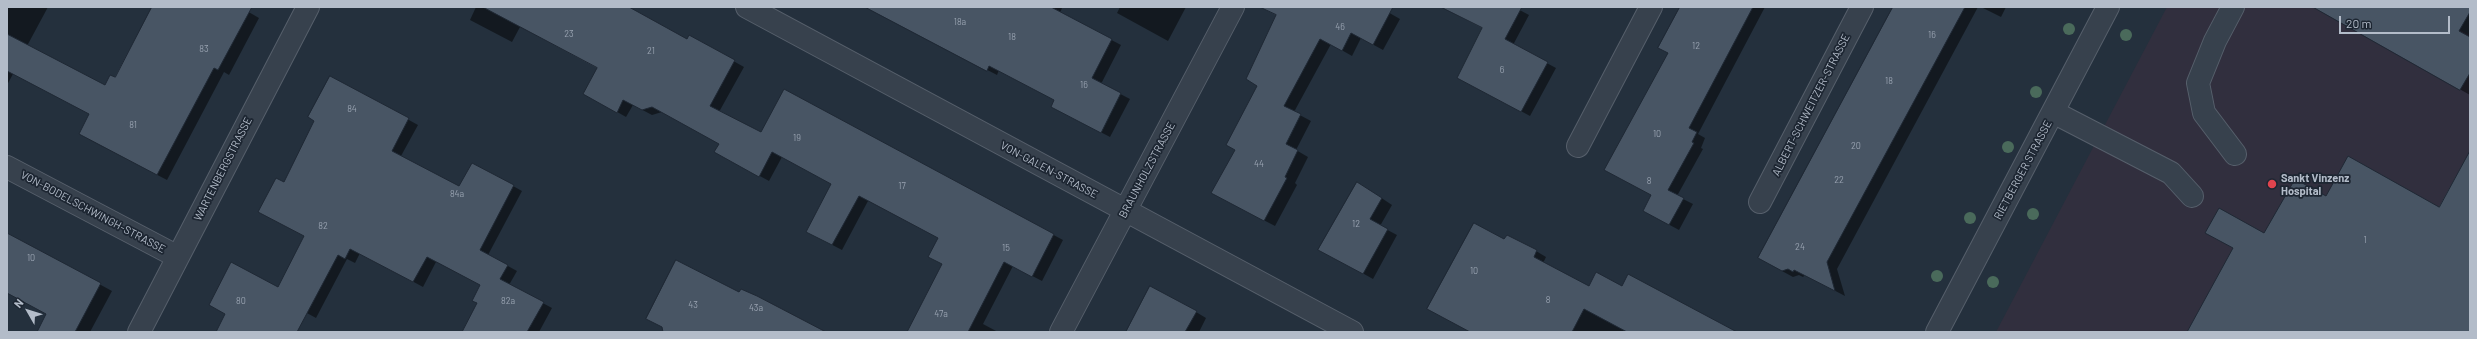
<!DOCTYPE html>
<html>
<head>
<meta charset="utf-8">
<style>
	body { margin:0 }
	#map { position:relative; width:2477px; height:339px; overflow:hidden; background:#24303d; font-family:Barlow,sans-serif }
	canvas { display:block }
	.frame { position:absolute; inset:0; border:8px solid #b3bcc9; pointer-events:none }
	.north { position:absolute; left:8px; top:291px; width:40px; height:40px; -webkit-text-stroke:3px #1d2632; paint-order:stroke; rotate:309deg; font-size:11px; font-weight:700; line-height:16px; text-align:center; color:#b3bcc9 }
	.north::after { content:''; display:block; margin:auto; width:14px; height:18px; background:#b3bcc9; clip-path:polygon(50% 0,100% 100%,50% 72%,0 100%) }
	.scale { position:absolute; left:2339px; top:16px; width:111px; height:18px; box-sizing:border-box; border:2px solid #b3bcc9; border-top:0; padding-left:5px; font-size:12px; line-height:14px; white-space:nowrap; color:#b3bcc9; -webkit-text-stroke:3px #1d2632; paint-order:stroke }
</style>
</head>
<body>
<div id="map">
<canvas width="2477" height="339"></canvas>
<div class="frame"></div>
<div class="north">N</div>
<div class="scale">20 m</div>
</div>
<script>
const ctx = document.querySelector('canvas').getContext('2d');
ctx.lineJoin = 'round';
function fill(path, color) {
  ctx.fillStyle = color;
  ctx.fill(path, 'evenodd');
}
function strokePath(path, color, width, dash) {
  ctx.strokeStyle = color;
  ctx.lineWidth = width;
  ctx.lineCap = dash ? 'butt' : 'round';
  ctx.setLineDash(dash || []);
  ctx.stroke(path);
}
function label(font, color, halo, rows, align = 'center') {
  ctx.font = font + ' Barlow,sans-serif';
  ctx.lineWidth = 3.5;
  ctx.setLineDash([]);
  ctx.textBaseline = 'middle';
  ctx.strokeStyle = halo;
  ctx.fillStyle = color;
  for (const [text, x, y, turn = 0] of rows) {
    ctx.save();
    ctx.translate(x, y);
    ctx.rotate((+turn || 0) * Math.PI / 180);
    ctx.textAlign = isNaN(turn) ? turn : align;
    if (halo) ctx.strokeText(text, 0, 0);
    ctx.fillText(text, 0, 0);
    ctx.restore();
  }
}
fill(new Path2D(`
	M 2167,7 L 2419,7 L 2470,35 L 2470,332 L 1996,332 Z`), '#312f3e');
fill(new Path2D(`
	M 7,7 L 48,7 L 27,46 L 105,87 L 115,79 L 153,7 L 240,7 L 259,18 L 229,75 L 224,72 L 167,180 L 90,140 L 90,114 L 13,74 L 7,85 Z
	M 476,7 L 619,7 L 687,41 L 689,36 L 744,67 L 719,112 L 761,134 L 784,91 L 1063,240 L 1042,281 L 1013,266 L 983,324 L 998,332 L 908,332 L 943,264 L 939,238 L 868,201 L 842,250 L 817,237 L 833,184 L 782,157 L 769,181 L 725,157 L 720,144 L 662,112 L 652,115 L 633,105 L 626,117 L 584,93 L 598,68 L 520,27 L 512,42 L 470,20 Z
	M 866,7 L 1060,7 L 1062,8 L 1060,13 L 1121,45 L 1101,84 L 1130,99 L 1110,137 L 1062,112 L 1055,100 L 999,70 L 997,75 Z
	M 1120,7 L 1186,7 L 1168,41 L 1117,13 Z
	M 1288,7 L 1379,7 L 1400,19 L 1383,50 L 1361,38 L 1352,56 L 1331,44 L 1294,112 L 1311,121 L 1296,150 L 1308,157 L 1295,183 L 1297,185 L 1275,226 L 1223,199 L 1258,85 Z
	M 1466,7 L 1514,7 L 1529,15 L 1513,45 L 1556,68 L 1530,116 L 1467,82 L 1483,28 Z
	M 1682,7 L 1765,7 L 1698,134 L 1705,138 L 1701,148 L 1703,149 L 1677,196 L 1693,204 L 1679,230 L 1653,216 L 1652,195 L 1669,53 Z
	M 1893,7 L 1978,7 L 1837,269 L 1845,296 L 1805,275 L 1803,277 L 1799,275 L 1793,277 L 1769,264 Z
	M 1981,7 L 2006,7 L 2001,17 Z
	M 2315,7 L 2470,7 L 2470,95 Z
	M 331,77 L 418,125 L 401,156 L 460,188 L 513,186 L 522,191 L 488,255 L 517,271 L 509,285 L 552,308 L 539,332 L 471,332 L 481,285 L 436,262 L 423,287 L 360,253 L 355,263 L 347,259 L 316,318 L 294,306 L 280,332 L 227,332 L 278,288 L 305,236 L 285,184 L 316,121 Z
	M 1368,189 L 1392,205 L 1380,226 L 1397,235 L 1373,279 L 1330,255 Z
	M 7,234 L 112,291 L 90,332 L 38,332 L 47,314 L 7,292 Z
	M 1504,240 L 1536,251 L 1546,257 L 1543,263 L 1589,287 L 1711,332 L 1471,332 Z
	M 1196,312 L 1206,318 L 1199,332 L 1127,332 Z`), '#0007');
const building = new Path2D(`
	M 152,7 L 252,7 L 218,70 L 214,68 L 157,175 L 79,134 L 89,114 L 7,71 L 7,34 L 105,85 L 110,75 L 115,77 Z
	M 483,7 L 629,7 L 687,39 L 689,35 L 735,60 L 710,106 L 761,132 L 784,89 L 1054,234 L 1032,277 L 1004,262 L 968,332 L 907,332 L 942,264 L 928,257 L 938,238 L 859,196 L 832,245 L 806,232 L 831,184 L 772,152 L 759,177 L 714,152 L 719,144 L 652,107 L 642,110 L 623,100 L 617,113 L 583,94 L 597,68 Z
	M 865,7 L 1051,7 L 1112,39 L 1092,78 L 1121,93 L 1101,133 L 1051,107 L 1054,100 L 989,66 L 987,71 Z
	M 1260,7 L 1393,7 L 1373,45 L 1351,33 L 1342,51 L 1320,39 L 1284,106 L 1301,114 L 1286,144 L 1298,150 L 1285,177 L 1287,178 L 1264,221 L 1211,193 L 1235,150 L 1226,145 L 1257,86 L 1246,79 L 1276,15 Z
	M 1441,7 L 1522,7 L 1505,39 L 1548,62 L 1521,112 L 1457,78 L 1482,28 Z
	M 1680,7 L 1753,7 L 1689,128 L 1697,132 L 1692,142 L 1694,143 L 1668,190 L 1684,198 L 1669,225 L 1643,211 L 1651,195 L 1604,170 L 1668,53 L 1658,48 Z
	M 1893,7 L 1965,7 L 1827,262 L 1835,291 L 1794,270 L 1793,272 L 1788,269 L 1782,271 L 1758,258 Z
	M 2313,7 L 2470,7 L 2470,12 L 2459,31 L 2470,37 L 2470,73 L 2460,90 Z
	M 330,76 L 409,118 L 392,151 L 459,186 L 472,163 L 514,185 L 480,250 L 508,265 L 500,279 L 544,302 L 527,332 L 462,332 L 477,303 L 472,301 L 480,285 L 427,257 L 413,282 L 350,249 L 345,259 L 338,255 L 297,332 L 216,332 L 225,314 L 209,305 L 231,262 L 278,287 L 304,236 L 258,212 L 276,178 L 284,182 L 314,121 L 308,117 Z
	M 2470,151 L 2470,332 L 2187,332 L 2233,248 L 2205,233 L 2219,208 L 2264,233 L 2295,179 L 2326,196 L 2348,156 L 2439,207 Z
	M 1357,182 L 1382,198 L 1370,219 L 1388,229 L 1363,274 L 1318,250 Z
	M 1474,223 L 1504,239 L 1507,235 L 1537,250 L 1534,257 L 1589,286 L 1596,272 L 1622,286 L 1628,274 L 1737,332 L 1627,332 L 1584,309 L 1572,332 L 1470,332 L 1427,309 Z
	M 7,233 L 101,283 L 75,332 L 37,332 L 46,314 L 7,293 Z
	M 676,260 L 739,292 L 741,289 L 757,296 L 826,332 L 663,332 L 662,327 L 646,319 Z
	M 1150,286 L 1197,311 L 1185,332 L 1126,332 Z`);
fill(building, '#485564');
strokePath(building, '#1f2834', 1);
const minor = new Path2D(`
	M 747,7 L 1352,332
	M 2233,7 L 2215,41 L 2198,83 L 2204,113 L 2235,154
	M 2053,112 L 2171,173 L 2192,196
	M 1578,146 L 1651,7
	M 7,167 L 178,257
	M 1760,202 L 1862,7
	M 139,332 L 308,7
	M 1061,332 L 1233,7
	M 1937,332 L 2108,7`);
strokePath(minor, '#565f6b', 24);
strokePath(minor, '#37414d', 22);
ctx.fillStyle = '#4a6a5b';
for (const [x, y] of [
	[2069,29],
	[2126,35],
	[2036,92],
	[2008,147],
	[2033,214],
	[1970,218],
	[1937,276],
	[1993,282]
]) {
  ctx.beginPath();
  ctx.arc(x, y, 6, 0, 2 * Math.PI);
  ctx.fill();
}
for (const [x, y, r, color] of [
	[2272,184,5,"#e0444e"]
]) {
  const dot = new Path2D();
  dot.arc(x, y, r, 0, 2 * Math.PI);
  ctx.fillStyle = color;
  ctx.fill(dot);
  strokePath(dot, '#1d2632', 1.5);
}
label('9px', '#98a2b0', null, [
	["18a",960,22],
	["46",1340,27],
	["23",569,34],
	["16",1932,35],
	["18",1012,37],
	["12",1696,46],
	["83",204,49],
	["21",651,51],
	["6",1502,70],
	["18",1889,81],
	["16",1084,85],
	["84",352,109],
	["81",133,125],
	["10",1657,134],
	["19",797,138],
	["20",1856,146],
	["44",1259,164],
	["22",1839,180],
	["8",1649,181],
	["17",902,186],
	["84a",457,194],
	["12",1356,224],
	["82",323,226],
	["1",2365,240],
	["24",1800,247],
	["15",1006,248],
	["10",31,258],
	["10",1474,271],
	["8",1548,300],
	["80",241,301],
	["82a",508,301],
	["43",693,305],
	["43a",756,308],
	["47a",941,314]
]);
label('11px', '#b3bcc9', '#1d2632', [
	["ALBERT-SCHWEITZER-STRASSE",1811,105,-63],
	["WARTENBERGSTRASSE",223,169,-63],
	["VON-GALEN-STRASSE",1049,170,28],
	["BRAUNHOLZSTRASSE",1147,170,-62],
	["RIETBERGER STRASSE",2023,170,-62],
	["VON-BODELSCHWINGH-STRASSE",93,212,28]
]);
label('bold 11px', '#b3bcc9', '#1d2632', [
	["Sankt Vinzenz",2281,178],
	["Hospital",2281,191]
], 'left');
</script>
</body>
</html>
